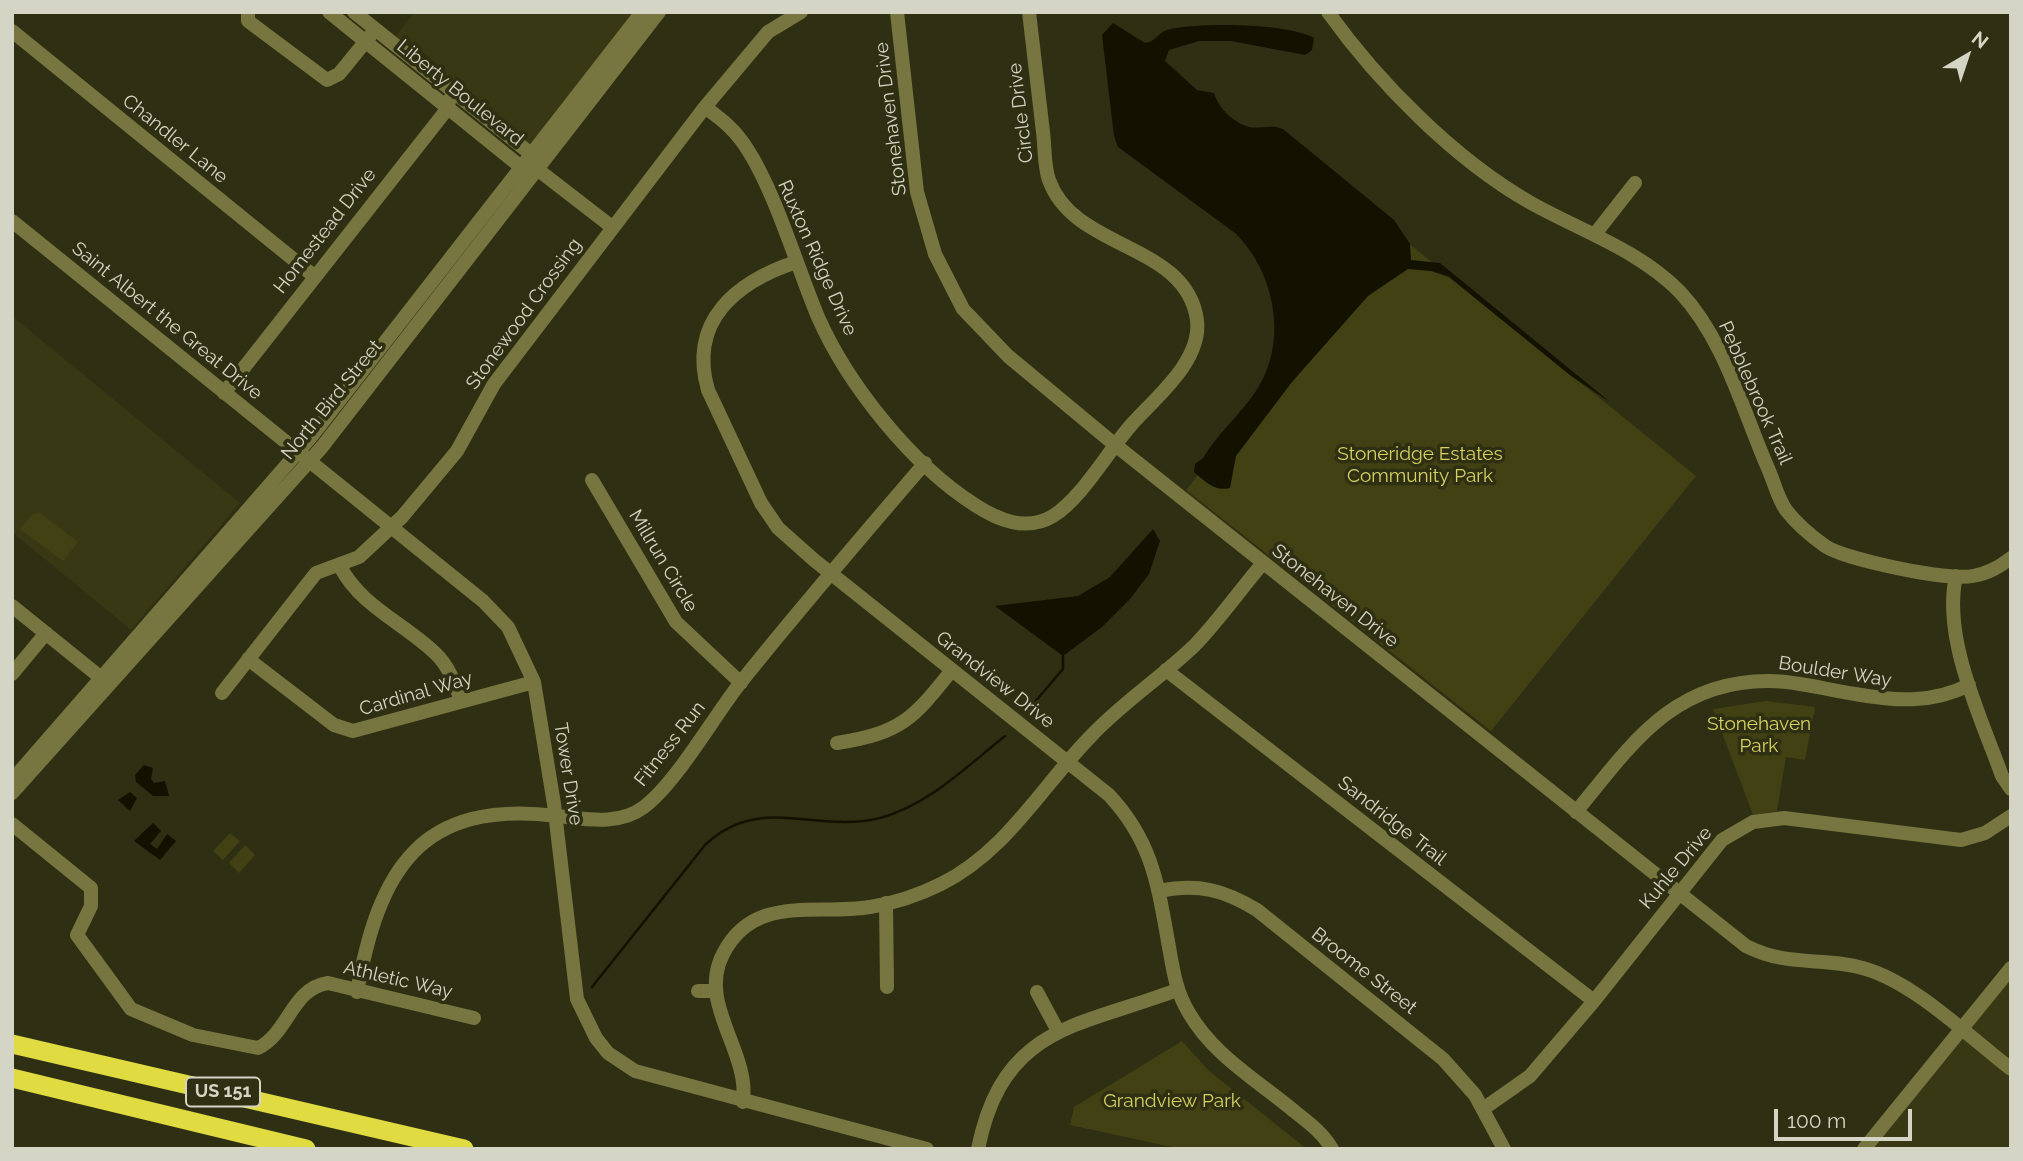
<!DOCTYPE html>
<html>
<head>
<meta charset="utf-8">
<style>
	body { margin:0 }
	#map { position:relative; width:2023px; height:1161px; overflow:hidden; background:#2f2f13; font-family:Raleway,sans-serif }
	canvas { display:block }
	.frame { position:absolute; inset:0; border:14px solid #d5d5c5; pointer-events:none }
	.north { position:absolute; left:1932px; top:21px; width:70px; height:70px; -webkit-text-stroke:5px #2f2f13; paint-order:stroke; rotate:39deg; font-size:19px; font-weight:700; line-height:28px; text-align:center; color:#d5d5c5 }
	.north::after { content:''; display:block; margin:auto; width:24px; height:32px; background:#d5d5c5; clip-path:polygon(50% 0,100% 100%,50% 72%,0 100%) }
	.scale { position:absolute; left:1774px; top:1109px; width:138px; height:32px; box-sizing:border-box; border:4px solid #d5d5c5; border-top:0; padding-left:9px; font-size:21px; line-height:24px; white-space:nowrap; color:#d5d5c5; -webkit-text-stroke:5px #2f2f13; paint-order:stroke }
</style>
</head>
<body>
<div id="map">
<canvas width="2023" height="1161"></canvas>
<div class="frame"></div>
<div class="north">N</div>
<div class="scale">100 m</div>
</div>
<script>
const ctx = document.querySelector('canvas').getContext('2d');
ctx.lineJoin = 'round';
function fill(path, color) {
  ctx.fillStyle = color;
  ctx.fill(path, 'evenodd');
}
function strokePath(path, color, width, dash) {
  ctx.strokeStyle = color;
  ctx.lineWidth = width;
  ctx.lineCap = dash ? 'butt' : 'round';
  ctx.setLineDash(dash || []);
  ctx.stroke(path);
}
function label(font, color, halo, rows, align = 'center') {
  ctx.font = font + ' Raleway,sans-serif';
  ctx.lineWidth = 7;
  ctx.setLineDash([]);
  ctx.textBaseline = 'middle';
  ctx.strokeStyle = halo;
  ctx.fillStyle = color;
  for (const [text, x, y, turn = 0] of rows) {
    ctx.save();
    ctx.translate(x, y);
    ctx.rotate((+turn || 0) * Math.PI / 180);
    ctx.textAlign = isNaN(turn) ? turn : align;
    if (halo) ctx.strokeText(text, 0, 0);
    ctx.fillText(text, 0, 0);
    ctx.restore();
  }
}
fill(new Path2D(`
	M 415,12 L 639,12 L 533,144 L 528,144 L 439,74 L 438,65 L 403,36 L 401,42 L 394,38 Z
	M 12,316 L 240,503 L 131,630 L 12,532 Z
	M 2011,968 L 2011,1149 L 1869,1149 Z`), '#393814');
fill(new Path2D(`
	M 1265,127 L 1696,476 L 1491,731 L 1186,490 L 1336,304 Z
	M 40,513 L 78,542 L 63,561 L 20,529 L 33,514 Z
	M 1766,701 L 1815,707 L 1805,760 L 1786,757 L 1777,811 L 1753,815 L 1713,709 Z
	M 230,833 L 240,841 L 223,860 L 213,851 Z
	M 245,845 L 255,855 L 239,873 L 229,863 Z
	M 1182,1041 L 1209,1071 L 1307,1149 L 1181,1149 L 1070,1125 L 1074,1107 Z`), '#424114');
fill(new Path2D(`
	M 1113,23 L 1145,43 C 1156,42 1157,33 1167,30 C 1197,22 1288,23 1314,38 L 1312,50 L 1305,55 L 1231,41 L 1199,41 L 1169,50 L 1165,61 L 1197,90 L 1214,93 C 1219,109 1233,122 1249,127 C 1261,129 1271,124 1283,129 L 1394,220 L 1410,244 L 1411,260 L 1440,263 L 1610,402 L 1571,376 L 1449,277 L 1431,271 L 1408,269 L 1368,296 L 1292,382 L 1236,456 L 1230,488 C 1214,492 1205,481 1194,472 L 1195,464 L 1203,458 C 1217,434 1240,415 1256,391 C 1289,342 1275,272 1235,233 L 1118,147 L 1114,136 L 1102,35 Z
	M 1153,529 L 1160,541 L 1149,574 L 1130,599 L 1102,627 L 1063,656 L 995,606 L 1078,596 L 1110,577 Z
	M 144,765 L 153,768 L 151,779 L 154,783 L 165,781 L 169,796 L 153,796 L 136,782 L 135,775 Z
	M 130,792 L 137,798 L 130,811 L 118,800 Z
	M 153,823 L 161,831 L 150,844 L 157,849 L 167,834 L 176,841 L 160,860 L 134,841 Z`), '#131200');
strokePath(new Path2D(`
	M 1028,710 L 1063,669 L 1063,656
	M 592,987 L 705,845 C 760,793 816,834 880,818 C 929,805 967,766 1005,736`), '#131200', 2.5);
strokePath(new Path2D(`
	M 248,12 L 248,21 L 327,80 L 339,74 L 370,36
	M 329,12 L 521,167 L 537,169 L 531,154 L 354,12
	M 897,12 L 917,192 L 935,254 L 963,309 L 1008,356 L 1114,444 L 1746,946 C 1789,968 1823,956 1866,969 C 1916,984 1969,1037 2011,1069
	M 1328,12 C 1378,82 1455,160 1531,203 C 1581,231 1639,250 1680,292 C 1724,339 1742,408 1767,466 C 1774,481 1777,497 1786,510 C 1796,523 1811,536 1825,546 C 1846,560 1948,581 1973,576 C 1989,573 1999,567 2011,558
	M 12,31 L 314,276
	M 705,107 C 718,117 731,126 741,140 C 773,183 796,265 818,317 C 848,385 912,465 975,505 C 998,520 1026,532 1053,516 C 1082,498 1108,451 1132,424 C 1156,397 1202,361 1197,320 C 1186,242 1074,251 1049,180 C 1044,167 1045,147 1043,132 C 1038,92 1034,52 1029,12
	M 537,169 L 612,227
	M 12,221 L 483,601 L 508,627 L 534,682 L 554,804 L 577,999 L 596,1038 L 608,1053 L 635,1071 L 927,1149
	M 1595,234 L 1635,183
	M 796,262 C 736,282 688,321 708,390 L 761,503 L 778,528 L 814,560 L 1109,795 C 1153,842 1158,886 1169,947 C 1173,970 1176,992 1189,1013 C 1213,1055 1258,1081 1294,1111 C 1308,1122 1323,1133 1332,1149
	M 224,393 L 448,108 L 449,100
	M 592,480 L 676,622 L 741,683
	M 340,566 C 360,606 404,623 435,653 C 449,666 455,684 461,701
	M 1956,576 C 1942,638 1981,717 2002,776 L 2011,789
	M 12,606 L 105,681
	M 248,659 L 334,725 L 353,731 L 534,682
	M 1166,670 L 1594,1001
	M 12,674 L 46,633
	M 222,693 L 316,573 L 359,557 L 402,517 L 457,451 L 494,384 L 705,107 L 768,32 L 801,12
	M 837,743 C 901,733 913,719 952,670
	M 13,779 L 311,437 L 642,12
	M 12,793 L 322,447 L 659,12
	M 1576,812 C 1631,745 1673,680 1770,681 C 1798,681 1827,690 1855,694 C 1894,701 1932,704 1969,685
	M 12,824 L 91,888 L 91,906 L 77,935 L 131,1009 L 193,1035 L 258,1048 C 288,1034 292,988 328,983 L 474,1018
	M 1160,891 C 1198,883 1224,890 1257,910 L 1443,1059 L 1475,1095 L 1504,1149
	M 886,903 L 887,987
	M 698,991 L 715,991
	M 357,992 C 379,871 419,799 557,816 C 586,819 619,826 644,807 C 677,782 714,716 741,682 C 801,607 863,535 925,463
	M 1037,992 L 1058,1031
	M 743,1102 C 750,1051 697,1004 723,954 C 754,893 816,916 870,907 C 895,903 919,895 941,884 C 1006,852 1042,786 1091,736 C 1123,702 1162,677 1195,645 C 1219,620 1240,590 1263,563
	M 1483,1109 L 1530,1076 L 1594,1001 L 1722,840 L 1753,822 L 1784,818 L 1961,840 L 1985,833 L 2011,816
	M 978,1149 C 1003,1025 1079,1027 1177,990
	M 1864,1149 L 2011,968`), '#777640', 14);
strokePath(new Path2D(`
	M 12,1044 L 464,1149
	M 12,1078 L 306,1149`), '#dfdb41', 19);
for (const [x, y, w] of [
	[223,1092,74]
]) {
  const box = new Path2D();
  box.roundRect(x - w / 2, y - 14.5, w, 29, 5);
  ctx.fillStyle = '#2f2f13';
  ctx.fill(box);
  strokePath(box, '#d5d5c5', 2);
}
label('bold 18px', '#d5d5c5', null, [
	["US 151",223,1092]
]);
label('19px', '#d5d5c5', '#2f2f13', [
	["Liberty Boulevard",460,93,39],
	["Circle Drive",1021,113,-97],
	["Stonehaven Drive",891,119,-97],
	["Chandler Lane",175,139,39],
	["Homestead Drive",325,231,-52],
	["Ruxton Ridge Drive",817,258,66],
	["Stonewood Crossing",524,314,-54],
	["Saint Albert the Great Drive",167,321,39],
	["Pebblebrook Trail",1755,393,66],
	["North Bird Street",332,400,-51],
	["Millrun Circle",663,561,59],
	["Stonehaven Drive",1335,596,38],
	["Boulder Way",1835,672,9],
	["Grandview Drive",995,680,38],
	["Cardinal Way",416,694,-16],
	["Fitness Run",670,744,-52],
	["Tower Drive",568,774,81],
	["Sandridge Trail",1392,821,38],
	["Kuhle Drive",1676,868,-50],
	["Broome Street",1364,971,38],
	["Athletic Way",398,980,13]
]);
label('19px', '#d5d260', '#2f2f13', [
	["Stoneridge Estates",1420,454],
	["Community Park",1420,476],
	["Stonehaven",1759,724],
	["Park",1759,746],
	["Grandview Park",1172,1101]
]);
</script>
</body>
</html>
